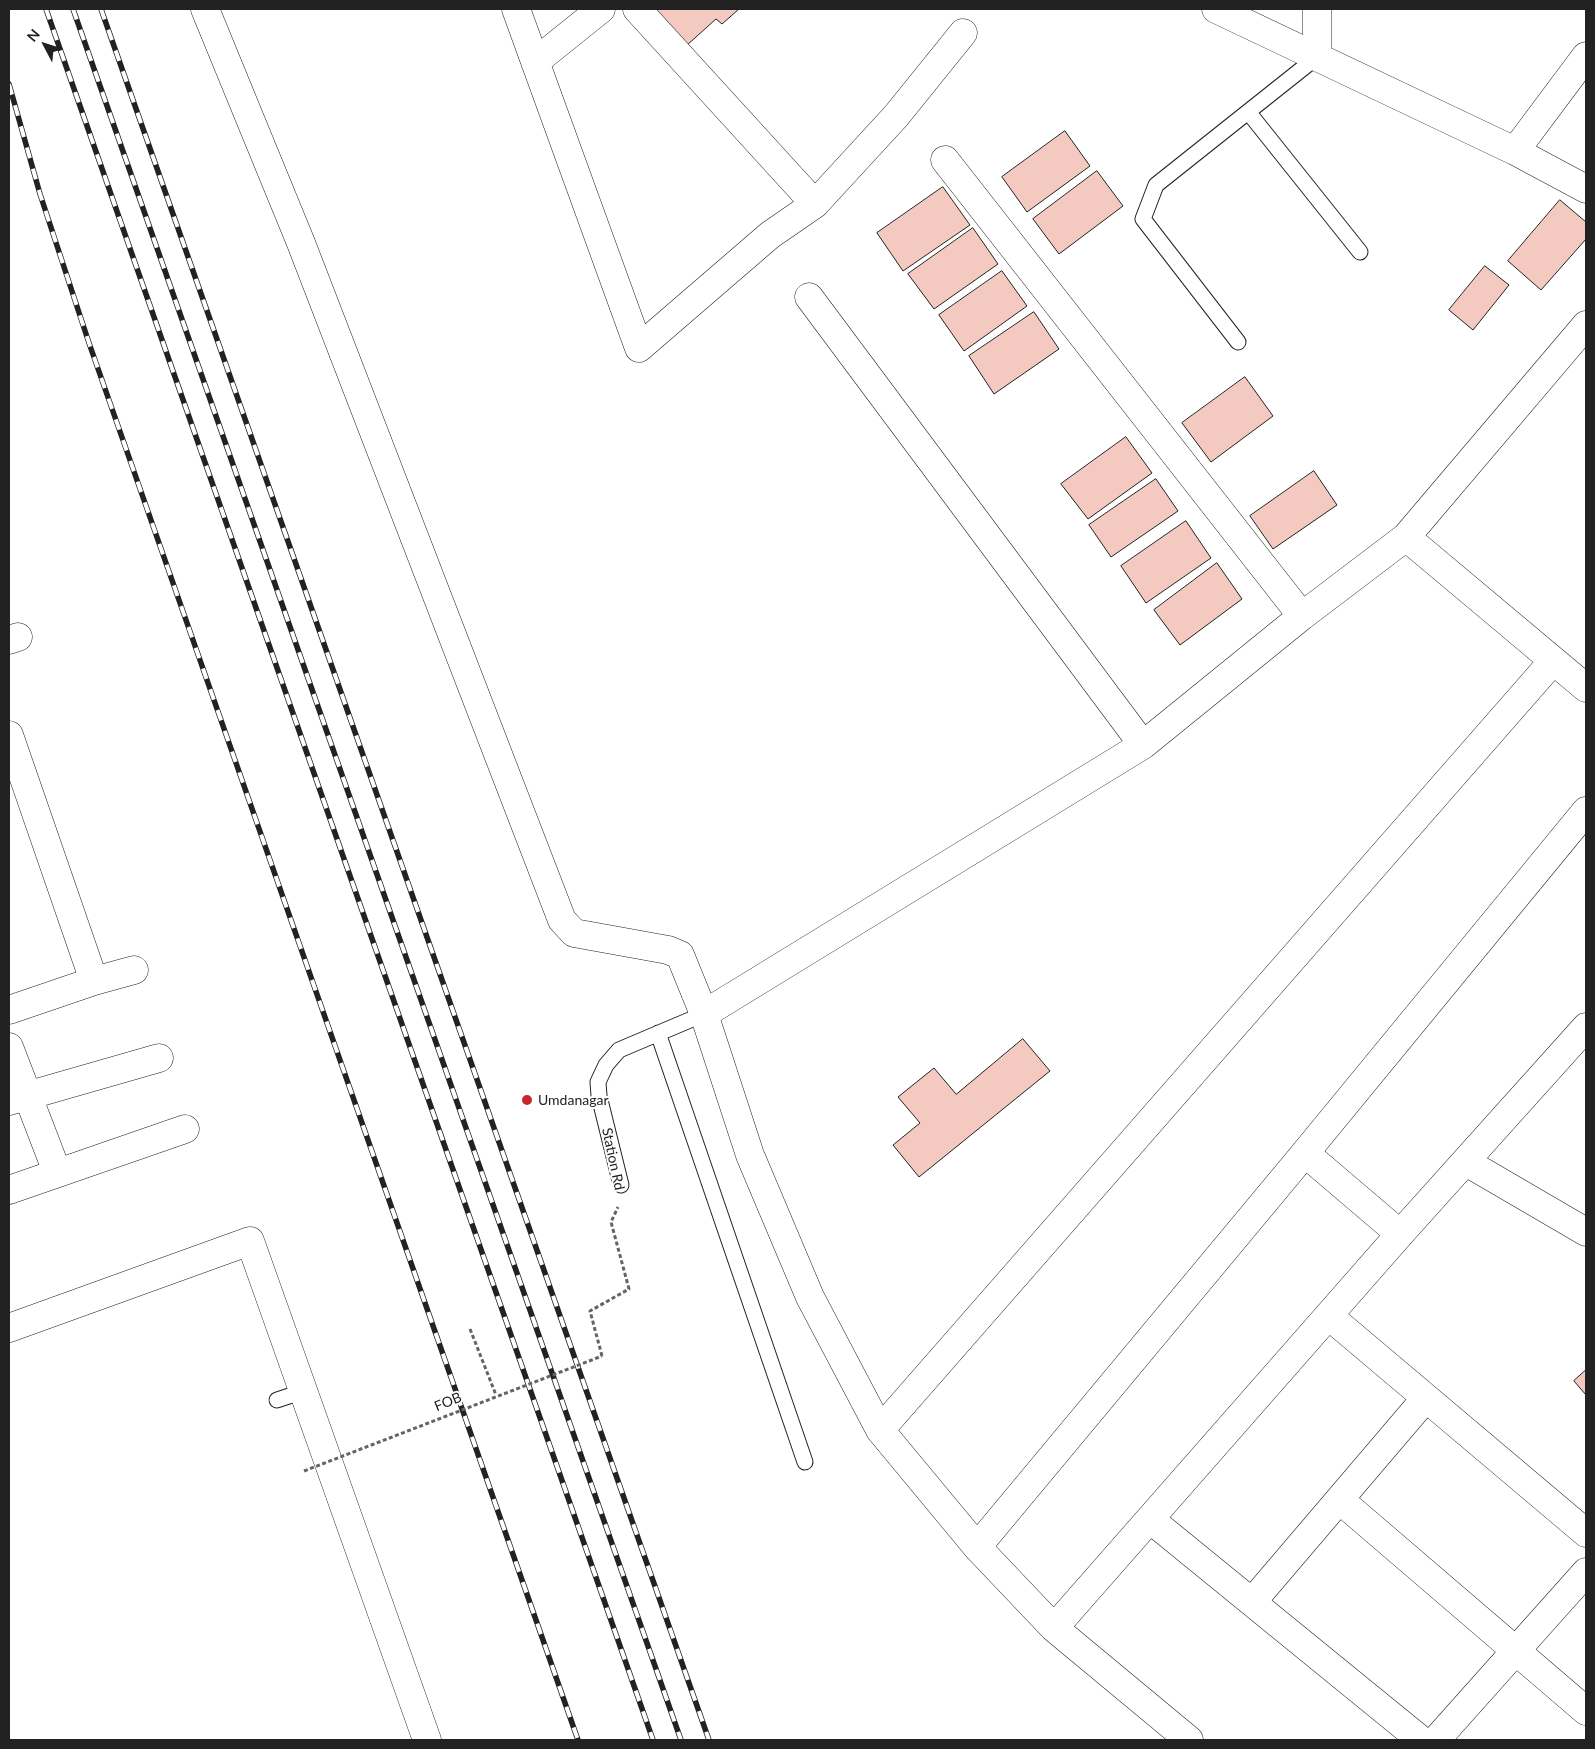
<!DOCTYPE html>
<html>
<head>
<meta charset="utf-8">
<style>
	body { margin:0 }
	#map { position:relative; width:1595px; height:1749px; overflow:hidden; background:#fff; font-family:Lato,sans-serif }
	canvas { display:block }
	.frame { position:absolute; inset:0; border:10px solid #222; pointer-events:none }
	.north { position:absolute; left:20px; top:20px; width:50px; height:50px; -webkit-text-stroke:4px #fff; paint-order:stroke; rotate:310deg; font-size:14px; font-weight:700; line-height:20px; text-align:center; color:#222 }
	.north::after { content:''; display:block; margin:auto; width:18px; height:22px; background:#222; clip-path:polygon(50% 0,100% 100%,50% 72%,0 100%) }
</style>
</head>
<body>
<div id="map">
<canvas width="1595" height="1749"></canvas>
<div class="frame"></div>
<div class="north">N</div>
</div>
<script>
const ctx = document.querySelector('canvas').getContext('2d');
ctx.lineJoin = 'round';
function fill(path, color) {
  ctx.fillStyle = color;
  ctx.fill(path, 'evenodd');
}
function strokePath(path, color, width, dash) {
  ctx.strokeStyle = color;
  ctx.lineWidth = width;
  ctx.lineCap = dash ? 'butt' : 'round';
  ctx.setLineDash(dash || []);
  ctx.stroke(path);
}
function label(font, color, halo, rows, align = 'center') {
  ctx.font = font + ' Lato,sans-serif';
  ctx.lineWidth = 4;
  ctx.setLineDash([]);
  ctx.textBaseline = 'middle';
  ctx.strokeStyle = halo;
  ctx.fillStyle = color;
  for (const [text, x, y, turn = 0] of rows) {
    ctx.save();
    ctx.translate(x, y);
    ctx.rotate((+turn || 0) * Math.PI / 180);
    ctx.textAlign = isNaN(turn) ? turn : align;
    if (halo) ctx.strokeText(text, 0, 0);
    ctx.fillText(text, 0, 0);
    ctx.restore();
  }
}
const building = new Path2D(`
	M 653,9 L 739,9 L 722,24 L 716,19 L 686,46 Z
	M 1065,131 L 1090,166 L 1027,212 L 1002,177 Z
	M 1097,171 L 1123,206 L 1059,254 L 1033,219 Z
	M 943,187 L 970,225 L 903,271 L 877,233 Z
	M 1560,200 L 1586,222 L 1586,239 L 1541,290 L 1508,261 Z
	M 973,228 L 998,264 L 934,309 L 908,274 Z
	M 1485,266 L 1509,285 L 1473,330 L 1449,310 Z
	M 1002,271 L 1027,306 L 964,351 L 939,315 Z
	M 1034,312 L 1059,349 L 994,394 L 969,356 Z
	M 1245,377 L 1273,416 L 1211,462 L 1182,423 Z
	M 1126,437 L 1152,473 L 1088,519 L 1061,484 Z
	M 1314,471 L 1337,505 L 1273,549 L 1250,516 Z
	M 1156,479 L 1178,511 L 1111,557 L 1089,525 Z
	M 1186,521 L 1211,558 L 1146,603 L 1121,566 Z
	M 1217,563 L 1242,599 L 1180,645 L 1154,610 Z
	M 1023,1039 L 1050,1071 L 919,1177 L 893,1145 L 920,1123 L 898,1097 L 934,1068 L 956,1094 Z
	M 1586,1370 L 1586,1395 L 1574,1381 Z`);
fill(building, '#f3c9c0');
strokePath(building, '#222', 1);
const service = new Path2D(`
	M 1249,113 L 1360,252
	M 1238,342 L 1143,219 L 1156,185 L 1317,57
	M 658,1033 L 805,1462
	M 621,1185 L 599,1096 L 598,1082 L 606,1065 L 619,1050 L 704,1014
	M 277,1400 L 304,1391`);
const minor = new Path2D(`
	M 205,9 L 301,243 L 562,920 L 574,933 L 668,950 L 680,955 L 704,1014 L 1143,745 L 1302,616 L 1406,537 L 1586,325
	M 516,9 L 639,348 L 770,235 L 815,204 L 896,116 L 963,33
	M 637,9 L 815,204
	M 1216,9 L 1515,151 L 1586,189
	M 1317,57 L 1317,9
	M 535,62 L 601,9
	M 1515,151 L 1586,56
	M 945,160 L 1302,616
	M 809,297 L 1143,745
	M 1406,537 L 1586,688
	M 9,640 L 18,637
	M 9,735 L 94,981
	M 9,1010 L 94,981 L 134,970
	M 704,1014 L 750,1155 L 810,1297 L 880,1430 L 977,1547 L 1054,1628 L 1189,1740
	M 9,1047 L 57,1172
	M 9,1101 L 159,1058
	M 1305,1153 L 1400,1234
	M 1466,1162 L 1586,1232
	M 9,1190 L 185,1129
	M 1329,1316 L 1586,1533
	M 9,1328 L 250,1241 L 427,1740
	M 880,1430 L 1553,661
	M 1340,1500 L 1586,1711
	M 1151,1520 L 1421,1740
	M 977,1547 L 1305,1153 L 1586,811
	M 1252,1602 L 1425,1399
	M 1054,1628 L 1400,1234 L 1586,1027
	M 1436,1740 L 1586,1572`);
strokePath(service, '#222', 17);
strokePath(minor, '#222', 29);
strokePath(new Path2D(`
	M 470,1329 L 496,1395
	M 602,1356 L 590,1311 L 629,1289 L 611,1222 L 618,1207`), '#646464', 3, [4, 2.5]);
strokePath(service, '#fff', 15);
strokePath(minor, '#fff', 28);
const rail = new Path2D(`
	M 46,9 L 653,1740
	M 73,9 L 681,1740
	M 101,9 L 709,1740
	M 9,84 L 40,194 L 89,343 L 578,1740`);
strokePath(rail, '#222', 5.5);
strokePath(rail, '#fff', 4, [11]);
strokePath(new Path2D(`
	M 304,1471 L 602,1356`), '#646464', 3, [4, 2.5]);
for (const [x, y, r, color] of [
	[527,1100,6,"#c62828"]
]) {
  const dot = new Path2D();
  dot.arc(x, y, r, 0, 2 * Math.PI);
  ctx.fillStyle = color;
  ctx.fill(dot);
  strokePath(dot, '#fff', 2);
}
label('14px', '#222', '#fff', [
	["Umdanagar",538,1100]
], 'left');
label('14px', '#222', '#fff', [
	["Station Rd",613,1159,78],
	["FOB",448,1402,-22]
]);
</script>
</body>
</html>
